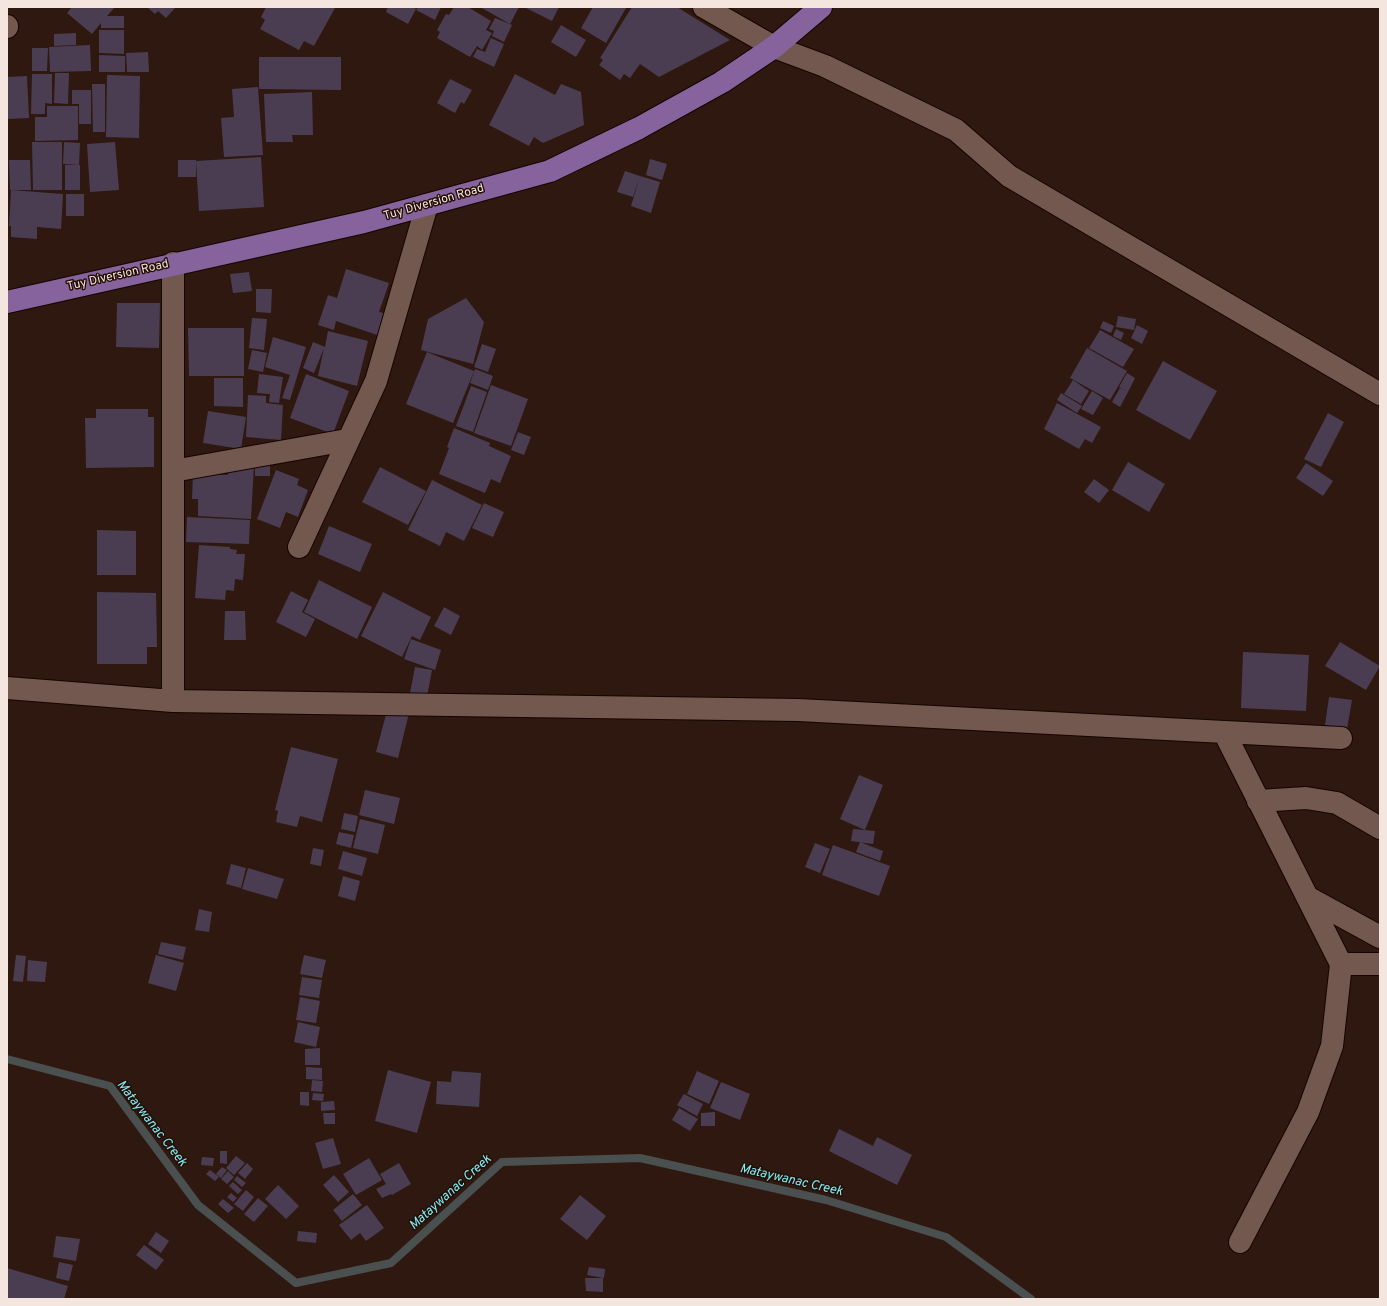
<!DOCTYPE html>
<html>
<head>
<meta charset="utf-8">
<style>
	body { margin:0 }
	#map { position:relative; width:1387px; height:1306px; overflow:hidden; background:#2e1810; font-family:Overpass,sans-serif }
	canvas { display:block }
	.frame { position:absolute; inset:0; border:8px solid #f5e5df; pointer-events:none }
</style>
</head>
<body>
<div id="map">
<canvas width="1387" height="1306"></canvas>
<div class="frame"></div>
</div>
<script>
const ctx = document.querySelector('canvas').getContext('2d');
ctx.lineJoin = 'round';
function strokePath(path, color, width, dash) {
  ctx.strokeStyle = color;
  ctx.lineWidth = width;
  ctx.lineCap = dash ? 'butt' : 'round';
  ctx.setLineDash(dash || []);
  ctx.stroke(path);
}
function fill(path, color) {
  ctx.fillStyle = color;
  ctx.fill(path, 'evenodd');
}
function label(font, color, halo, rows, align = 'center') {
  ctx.font = font + ' Overpass,sans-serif';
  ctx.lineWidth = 3;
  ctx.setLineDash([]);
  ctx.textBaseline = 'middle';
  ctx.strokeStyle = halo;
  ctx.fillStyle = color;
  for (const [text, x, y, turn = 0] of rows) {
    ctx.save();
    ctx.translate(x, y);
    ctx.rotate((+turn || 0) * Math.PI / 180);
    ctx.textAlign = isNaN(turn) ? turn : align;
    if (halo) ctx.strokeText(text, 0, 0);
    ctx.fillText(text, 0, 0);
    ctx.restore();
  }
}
strokePath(new Path2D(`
	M 7,1059 L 110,1086 L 198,1205 L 296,1283 L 391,1263 L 502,1162 L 640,1158 L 826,1200 L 946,1237 L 1031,1299`), '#4a4f4f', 8);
fill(new Path2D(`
	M 72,7 L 115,7 L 107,16 L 124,16 L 124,28 L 101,28 L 101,23 L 92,34 L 67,13 Z
	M 147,7 L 176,7 L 166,18 L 158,11 L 155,14 Z
	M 266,7 L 333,7 L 335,8 L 314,46 L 304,41 L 299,50 L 260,29 L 265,20 L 261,17 Z
	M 388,7 L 413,7 L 416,9 L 408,24 L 386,12 Z
	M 418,7 L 441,7 L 435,20 L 416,10 Z
	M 454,7 L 468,7 L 491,21 L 486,30 L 492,33 L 482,50 L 477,46 L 470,57 L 437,38 L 440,32 L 437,30 L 446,14 L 449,15 Z
	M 480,7 L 519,7 L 510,24 Z
	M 524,7 L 559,7 L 552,21 Z
	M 593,7 L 626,8 L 606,43 L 581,28 Z
	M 632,7 L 677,7 L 730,40 L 659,77 L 640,64 L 630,78 L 624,74 L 620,80 L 599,65 L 603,60 L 600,58 Z
	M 495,18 L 512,25 L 504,42 L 492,36 L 494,31 L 489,29 Z
	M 561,25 L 586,40 L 576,57 L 551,42 Z
	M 99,30 L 124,30 L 124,54 L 99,53 Z
	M 76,33 L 76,45 L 54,46 L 54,34 Z
	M 491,38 L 504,44 L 494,67 L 473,57 L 477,49 L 485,52 Z
	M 90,45 L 91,71 L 50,72 L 49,47 Z
	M 32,48 L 48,48 L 47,71 L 32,71 Z
	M 148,52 L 149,72 L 127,72 L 126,53 Z
	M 99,55 L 125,56 L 125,72 L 99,72 Z
	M 259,57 L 341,57 L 341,90 L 259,89 Z
	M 55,73 L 69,73 L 68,104 L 54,103 Z
	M 32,74 L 52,74 L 52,104 L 45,103 L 45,114 L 31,114 Z
	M 515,74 L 555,95 L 561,84 L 581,92 L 584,125 L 543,143 L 534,137 L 529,146 L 489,125 Z
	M 107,75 L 140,76 L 139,138 L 106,137 Z
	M 27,76 L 29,118 L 7,119 L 7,77 Z
	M 450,79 L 472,90 L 464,104 L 461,102 L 455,113 L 437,103 Z
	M 92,84 L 105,84 L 105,132 L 93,132 Z
	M 258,87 L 263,155 L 224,157 L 221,118 L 234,117 L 232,89 Z
	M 72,90 L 91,90 L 91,124 L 79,124 L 79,104 L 72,104 Z
	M 312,92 L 313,135 L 292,135 L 293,142 L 266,142 L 264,94 Z
	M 47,106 L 78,106 L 78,140 L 35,141 L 35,117 L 47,117 Z
	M 32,142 L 62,142 L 62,190 L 33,190 Z
	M 64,142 L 80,143 L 79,165 L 63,164 Z
	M 115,142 L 119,190 L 90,192 L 87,144 Z
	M 261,157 L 264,207 L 199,211 L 196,161 Z
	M 650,159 L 667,164 L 662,180 L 646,175 Z
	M 9,160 L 30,160 L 31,190 L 10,190 Z
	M 178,160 L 196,160 L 196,177 L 178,177 Z
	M 65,165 L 80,165 L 80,190 L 65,190 Z
	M 625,171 L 640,176 L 633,197 L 617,192 Z
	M 640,176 L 660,182 L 651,213 L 631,206 Z
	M 11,190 L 63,194 L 61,229 L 37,227 L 37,239 L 11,237 L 11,226 L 9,226 Z
	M 66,194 L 84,194 L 84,216 L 66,216 Z
	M 346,269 L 389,283 L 379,312 L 387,314 L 380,336 L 336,321 L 334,330 L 318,325 L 328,295 L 337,298 Z
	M 249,272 L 252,291 L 233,293 L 230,274 Z
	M 256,289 L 272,289 L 271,313 L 256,312 Z
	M 466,298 L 484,322 L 473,364 L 421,350 L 428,319 Z
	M 117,303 L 160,303 L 159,348 L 116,347 Z
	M 1118,316 L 1136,319 L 1134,330 L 1116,327 Z
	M 252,318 L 267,319 L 264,350 L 249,348 Z
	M 1103,321 L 1114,326 L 1111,333 L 1100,328 Z
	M 1137,325 L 1148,331 L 1142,344 L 1131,338 Z
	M 188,328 L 244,328 L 244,376 L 189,376 Z
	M 1116,329 L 1124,333 L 1121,340 L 1113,336 Z
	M 1100,330 L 1134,349 L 1123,367 L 1089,348 Z
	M 328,331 L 368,341 L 357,386 L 318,376 L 324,348 L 314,373 L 303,368 L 313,342 L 325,347 Z
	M 273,337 L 306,347 L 290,400 L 282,398 L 290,375 L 265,367 Z
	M 482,344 L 496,349 L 488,372 L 474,367 Z
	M 1087,348 L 1127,371 L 1110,400 L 1070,378 Z
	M 252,350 L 267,353 L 263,372 L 248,369 Z
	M 427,352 L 474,371 L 453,423 L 406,404 Z
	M 1163,361 L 1217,391 L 1190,440 L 1136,410 Z
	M 475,369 L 493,376 L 488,390 L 470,383 Z
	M 1127,373 L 1135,378 L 1128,392 L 1119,387 Z
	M 259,374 L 283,377 L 279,403 L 269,402 L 270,394 L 257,393 Z
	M 306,374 L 349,391 L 333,434 L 290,418 Z
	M 214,378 L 243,378 L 243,407 L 214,406 Z
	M 1073,380 L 1089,391 L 1081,404 L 1064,394 Z
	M 491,385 L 528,399 L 511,446 L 474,433 Z
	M 471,386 L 487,392 L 473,432 L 456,426 Z
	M 1120,388 L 1128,392 L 1120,407 L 1112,402 Z
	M 1092,391 L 1103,398 L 1093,415 L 1081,409 Z
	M 1061,393 L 1082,406 L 1077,413 L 1057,400 Z
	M 248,395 L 266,396 L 266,403 L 283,405 L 281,440 L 246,437 Z
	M 1057,403 L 1101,427 L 1092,443 L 1085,439 L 1079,449 L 1044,429 Z
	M 96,409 L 148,409 L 148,417 L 154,417 L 154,467 L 86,468 L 85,418 L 96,418 Z
	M 208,411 L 246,417 L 241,449 L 203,443 Z
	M 1328,413 L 1344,422 L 1321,467 L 1304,459 Z
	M 454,428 L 490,443 L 489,446 L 511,456 L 500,483 L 491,479 L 485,493 L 439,474 L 449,448 L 447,447 Z
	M 518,432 L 531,437 L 524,455 L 511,450 Z
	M 255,458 L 270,458 L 270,476 L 255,476 Z
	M 1128,462 L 1165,484 L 1149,512 L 1112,490 Z
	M 1306,463 L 1333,481 L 1323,496 L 1296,478 Z
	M 229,464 L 254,465 L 251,519 L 198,516 L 198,499 L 192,499 L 193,473 L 228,475 Z
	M 380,467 L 426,491 L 408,525 L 362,502 Z
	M 276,470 L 299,479 L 297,485 L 308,490 L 298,517 L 286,512 L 280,528 L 257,519 Z
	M 1094,479 L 1109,490 L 1099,503 L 1084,492 Z
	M 432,480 L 482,505 L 464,541 L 446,532 L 440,546 L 408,530 Z
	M 484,503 L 504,512 L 493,537 L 472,528 Z
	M 187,517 L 250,520 L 249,544 L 186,542 Z
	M 329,526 L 372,544 L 360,572 L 318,554 Z
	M 97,530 L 136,531 L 136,575 L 97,575 Z
	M 199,545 L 230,547 L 230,549 L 237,550 L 236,554 L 245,554 L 243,580 L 235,579 L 234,591 L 226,590 L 225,600 L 195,598 Z
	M 319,580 L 372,607 L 357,639 L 304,612 Z
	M 291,591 L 308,600 L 302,612 L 315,619 L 306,637 L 276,622 Z
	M 97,592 L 156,593 L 157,647 L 147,647 L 147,664 L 97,664 Z
	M 383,592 L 431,617 L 420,640 L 412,636 L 402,657 L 361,636 Z
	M 444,607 L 460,616 L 451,635 L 434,626 Z
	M 225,611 L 245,611 L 246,640 L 224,640 Z
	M 411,639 L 441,650 L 435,670 L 404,659 Z
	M 1340,642 L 1380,666 L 1366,690 L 1325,666 Z
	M 1243,652 L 1309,655 L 1306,711 L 1241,708 Z
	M 415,667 L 432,670 L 427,697 L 410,693 Z
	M 1329,697 L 1352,700 L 1347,729 L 1325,725 Z
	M 388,707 L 409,713 L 398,758 L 376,752 Z
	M 291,747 L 338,759 L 322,822 L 300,816 L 297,827 L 276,822 L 278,811 L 275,810 Z
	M 859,775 L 883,785 L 865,830 L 840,819 Z
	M 365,790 L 400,798 L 394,824 L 359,815 Z
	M 344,813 L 358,816 L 355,832 L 341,829 Z
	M 360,819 L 385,825 L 378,854 L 353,848 Z
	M 853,829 L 875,831 L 873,844 L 851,841 Z
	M 339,832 L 354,835 L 351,848 L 336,844 Z
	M 860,842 L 883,851 L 880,861 L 856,852 Z
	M 815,843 L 830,849 L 820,873 L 805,867 Z
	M 833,845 L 890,866 L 879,896 L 822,875 Z
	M 313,848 L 324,850 L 321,866 L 310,864 Z
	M 343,851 L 367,858 L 362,876 L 338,869 Z
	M 231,864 L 246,868 L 241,888 L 226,884 Z
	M 248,868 L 284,879 L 277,899 L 242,889 Z
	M 343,876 L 360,881 L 355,901 L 338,896 Z
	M 199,909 L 212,912 L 209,932 L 195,930 Z
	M 161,942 L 186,947 L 183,960 L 158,954 Z
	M 16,955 L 26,956 L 23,982 L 13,981 Z
	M 156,955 L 184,963 L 176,991 L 148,983 Z
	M 304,955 L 326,960 L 322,978 L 300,974 Z
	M 28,960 L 47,962 L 45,982 L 27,981 Z
	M 302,977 L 322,980 L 319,998 L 299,995 Z
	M 300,997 L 320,1001 L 316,1023 L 296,1020 Z
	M 298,1022 L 320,1027 L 316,1047 L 294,1042 Z
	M 320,1048 L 320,1065 L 305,1065 L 305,1049 Z
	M 306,1067 L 322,1068 L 322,1080 L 306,1079 Z
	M 388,1070 L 431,1082 L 417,1133 L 375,1121 Z
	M 452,1071 L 481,1073 L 479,1107 L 436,1104 L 437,1081 L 451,1082 Z
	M 697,1071 L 719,1081 L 709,1104 L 687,1094 Z
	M 312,1080 L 323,1081 L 322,1092 L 311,1091 Z
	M 721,1082 L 750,1094 L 740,1120 L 710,1108 Z
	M 300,1092 L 309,1092 L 309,1106 L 300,1105 Z
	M 313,1093 L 324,1094 L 323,1101 L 312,1100 Z
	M 684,1094 L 703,1104 L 697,1116 L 677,1105 Z
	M 334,1101 L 335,1110 L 321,1111 L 321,1102 Z
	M 679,1108 L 698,1119 L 690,1131 L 672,1120 Z
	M 715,1112 L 715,1126 L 701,1126 L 701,1113 Z
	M 323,1113 L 335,1113 L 335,1124 L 324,1124 Z
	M 839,1129 L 873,1146 L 877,1137 L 912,1155 L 897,1185 L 829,1151 Z
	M 333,1138 L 341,1164 L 323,1169 L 315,1143 Z
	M 220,1151 L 227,1151 L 227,1164 L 220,1163 Z
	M 236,1156 L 245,1163 L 234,1175 L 226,1168 Z
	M 202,1157 L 214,1158 L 213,1166 L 201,1165 Z
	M 369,1158 L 382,1180 L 356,1195 L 343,1174 Z
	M 247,1163 L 253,1169 L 245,1179 L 238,1173 Z
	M 399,1163 L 411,1184 L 392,1195 L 391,1194 L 382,1198 L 376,1189 L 386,1184 L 380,1174 Z
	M 222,1167 L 227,1170 L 221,1178 L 216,1174 Z
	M 210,1170 L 219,1177 L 215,1181 L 206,1174 Z
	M 228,1171 L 234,1177 L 227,1184 L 221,1179 Z
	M 334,1175 L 349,1192 L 338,1202 L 323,1185 Z
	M 237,1176 L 246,1183 L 242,1187 L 234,1180 Z
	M 233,1182 L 242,1190 L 238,1194 L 229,1186 Z
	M 278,1185 L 299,1206 L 286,1219 L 265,1199 Z
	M 246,1190 L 254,1197 L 243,1211 L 234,1204 Z
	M 231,1193 L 237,1198 L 233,1202 L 227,1197 Z
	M 353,1194 L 362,1205 L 342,1221 L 333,1210 Z
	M 580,1195 L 606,1216 L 587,1240 L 560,1219 Z
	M 258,1198 L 268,1206 L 254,1222 L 244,1214 Z
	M 223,1199 L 234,1208 L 228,1213 L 218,1204 Z
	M 367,1205 L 384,1228 L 366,1241 L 360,1233 L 351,1240 L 339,1225 Z
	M 298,1231 L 317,1233 L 316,1243 L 297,1241 Z
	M 156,1232 L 169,1241 L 161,1253 L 148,1244 Z
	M 56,1236 L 80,1239 L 76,1261 L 53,1257 Z
	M 144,1245 L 164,1260 L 156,1270 L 136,1255 Z
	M 59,1262 L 73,1265 L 69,1281 L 56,1278 Z
	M 589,1267 L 605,1269 L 604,1278 L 587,1275 Z
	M 7,1268 L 68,1286 L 64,1299 L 7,1299 Z
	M 585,1278 L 603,1278 L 603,1292 L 586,1291 Z`), '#4b3d51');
const minor = new Path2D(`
	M 704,7 L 774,47 L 825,66 L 956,130 L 1009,176 L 1380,394
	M 7,27 L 7,26
	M 173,471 L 347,440
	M 299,547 L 376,381 L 427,205
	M 7,688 L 173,701 L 798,710 L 1341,738
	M 173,701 L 173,263
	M 1224,732 L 1341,964 L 1332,1046 L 1308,1112 L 1240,1242
	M 1258,801 L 1306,798 L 1337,803 L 1380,828
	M 1307,897 L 1380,937
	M 1341,964 L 1380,964`);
const primary = new Path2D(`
	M 7,302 L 364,222 L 550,171 L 639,128 L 722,82 L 774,47 L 821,7`);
strokePath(minor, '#150400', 24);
strokePath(primary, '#150400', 24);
strokePath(minor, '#72584e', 22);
strokePath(primary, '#87639d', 22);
label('12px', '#f5e5df', '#240f07', [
	["Tuy Diversion Road",434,203,-16],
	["Tuy Diversion Road",118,276,-13]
]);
label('italic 13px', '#81eef8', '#240f07', [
	["Mataywanac Creek",151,1124,52],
	["Mataywanac Creek",791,1181,13],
	["Mataywanac Creek",451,1193,-42]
]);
</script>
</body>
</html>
